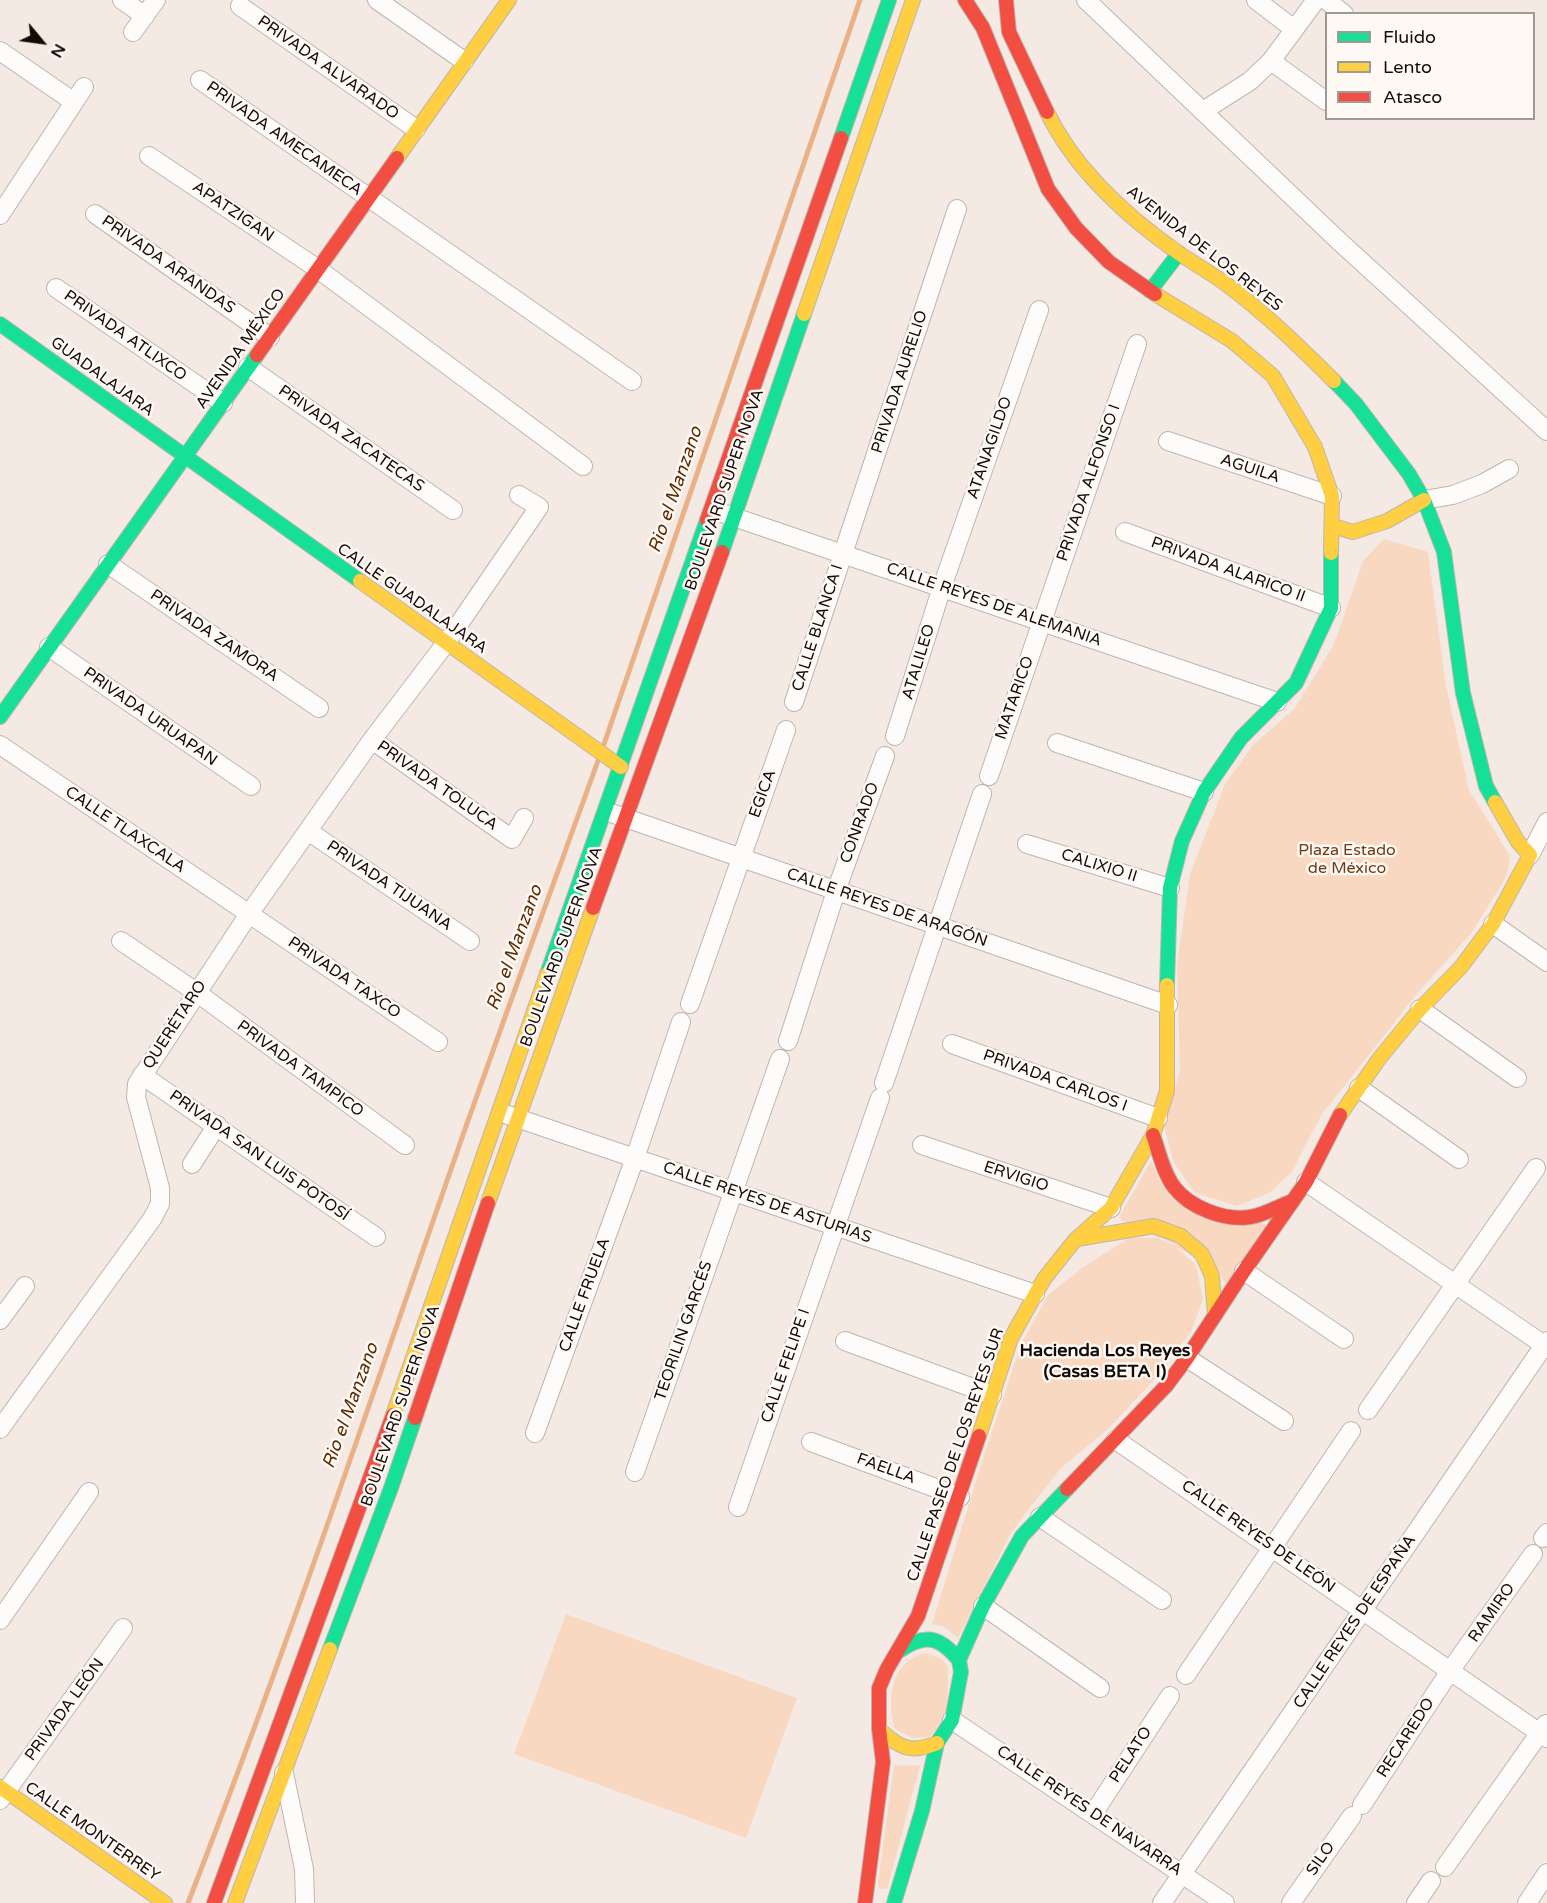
<!DOCTYPE html>
<html>
<head>
<meta charset="utf-8">
<style>
	body { margin:0 }
	#map { position:relative; width:1547px; height:1903px; overflow:hidden; background:#f5eae3; font-family:"Varela Round",sans-serif }
	canvas { display:block }
	.legend { position:absolute; left:1325px; top:12px; width:210px; height:108px; box-sizing:border-box; background:#fef9f5; border:2px solid #a09a95; margin:0; padding:8px 10px; list-style:none; font-size:18px; color:#140b06 }
	.legend li { display:flex; align-items:center; gap:12px; height:30px }
	.legend b { width:30px; border:2px solid #a09a95 }
	.north { position:absolute; left:12px; top:12px; width:60px; height:60px; -webkit-text-stroke:4px #fef9f5; paint-order:stroke; rotate:119deg; font-size:16px; font-weight:700; line-height:24px; text-align:center; color:#140b06 }
	.north::after { content:''; display:block; margin:auto; width:21px; height:27px; background:#140b06; clip-path:polygon(50% 0,100% 100%,50% 72%,0 100%) }
</style>
</head>
<body>
<div id="map">
<canvas width="1547" height="1903"></canvas>
<ul class="legend">
<li><b style="height:8px;background:#16e098"></b>Fluido</li>
<li><b style="height:8px;background:#ffcf43"></b>Lento</li>
<li><b style="height:8px;background:#f24e42"></b>Atasco</li>
</ul>
<div class="north">N</div>
</div>
<script>
const ctx = document.querySelector('canvas').getContext('2d');
ctx.lineJoin = 'round';
function fill(path, color) {
  ctx.fillStyle = color;
  ctx.fill(path, 'evenodd');
}
function strokePath(path, color, width, dash) {
  ctx.strokeStyle = color;
  ctx.lineWidth = width;
  ctx.lineCap = dash ? 'butt' : 'round';
  ctx.setLineDash(dash || []);
  ctx.stroke(path);
}
function label(font, color, halo, rows, align = 'center') {
  ctx.font = font + ' "Varela Round",sans-serif';
  ctx.lineWidth = 5;
  ctx.setLineDash([]);
  ctx.textBaseline = 'middle';
  ctx.strokeStyle = halo;
  ctx.fillStyle = color;
  for (const [text, x, y, turn = 0] of rows) {
    ctx.save();
    ctx.translate(x, y);
    ctx.rotate((+turn || 0) * Math.PI / 180);
    ctx.textAlign = isNaN(turn) ? turn : align;
    if (halo) ctx.strokeText(text, 0, 0);
    ctx.fillText(text, 0, 0);
    ctx.restore();
  }
}
fill(new Path2D(`
	M 1384,539 L 1428,552 L 1446,686 L 1469,790 L 1510,856 L 1508,870 L 1504,881 L 1470,935 L 1421,989 L 1322,1114 L 1291,1173 L 1269,1193 L 1237,1206 L 1195,1193 L 1174,1163 L 1164,1126 L 1180,1071 L 1177,965 L 1190,874 L 1225,784 L 1253,745 L 1295,708 L 1334,644 L 1363,561 Z
	M 1151,1161 L 1162,1184 L 1267,1225 L 1226,1286 L 1217,1267 L 1121,1220 L 1120,1215 Z
	M 1129,1238 L 1162,1238 L 1176,1247 L 1196,1265 L 1203,1299 L 1191,1332 L 1154,1380 L 1107,1430 L 1061,1468 L 1012,1531 L 958,1638 L 943,1626 L 932,1624 L 981,1465 L 1021,1344 L 1048,1295 L 1085,1266 Z
	M 566,1614 L 797,1698 L 746,1838 L 514,1754 Z
	M 926,1653 L 942,1659 L 948,1667 L 947,1715 L 930,1737 L 912,1738 L 895,1729 C 886,1700 891,1660 926,1653 Z
	M 894,1764 L 900,1766 L 920,1765 L 888,1886 L 886,1889 L 880,1889 L 878,1884 Z`), '#f9d8c2');
strokePath(new Path2D(`
	M 603,747 L 860,0
	M 188,1903 C 287,1649 374,1390 464,1132 C 508,1007 554,883 599,758`), '#eab188', 5);
const street = new Path2D(`
	M 122,0 L 145,16
	M 377,0 L 464,61
	M 1086,0 L 1340,242 L 1547,431
	M 1256,0 L 1294,29
	M 1326,0 L 1344,14
	M 240,6 L 416,129
	M 133,32 L 156,0
	M 0,51 L 74,102
	M 1271,61 L 1326,101
	M 200,80 L 632,381
	M 1203,111 L 1250,81 L 1271,61 L 1316,0
	M 149,156 L 318,269 L 583,466
	M 95,214 L 270,337
	M 0,215 L 84,87
	M 56,288 L 223,403
	M 248,367 L 453,510
	M 1168,441 L 1332,496
	M 1424,500 L 1453,495 L 1482,484 L 1509,469
	M 725,514 L 1277,702
	M 1125,532 L 1331,608
	M 108,564 L 319,708
	M 49,647 L 251,786
	M 794,702 L 957,209
	M 895,736 L 942,587 L 1039,310
	M 372,740 L 512,839 L 524,818
	M 1057,743 L 1204,792
	M 0,745 L 438,1042
	M 989,776 L 1137,344
	M 614,814 L 1168,1005
	M 308,831 L 470,941
	M 1027,844 L 1170,888
	M 1530,855 L 1547,822
	M 1493,924 L 1547,962
	M 121,941 L 196,992 L 405,1145
	M 690,1004 L 786,730
	M 1420,1009 L 1517,1078
	M 788,1041 L 836,891 L 885,756
	M 952,1044 L 1158,1118
	M 142,1075 L 376,1237
	M 884,1083 L 982,794
	M 1359,1088 L 1459,1159
	M 508,1115 L 1035,1294
	M 922,1145 L 1111,1208
	M 192,1164 L 217,1125
	M 1306,1182 L 1547,1347
	M 1244,1271 L 1344,1339
	M 0,1320 L 25,1286
	M 845,1341 L 992,1395
	M 1187,1358 L 1284,1421
	M 1368,1410 L 1536,1168
	M 0,1429 L 152,1219 L 160,1204 L 160,1188 L 136,1097 L 137,1084 L 249,914 L 372,740 L 446,643 L 539,507 L 519,495
	M 535,1433 L 635,1158 L 681,1022
	M 1116,1440 L 1547,1738
	M 811,1442 L 960,1497
	M 635,1472 L 780,1059
	M 738,1507 L 880,1098
	M 1040,1517 L 1162,1600
	M 1543,1538 L 1547,1533
	M 983,1606 L 1100,1688
	M 0,1620 L 89,1492
	M 1186,1675 L 1351,1431
	M 952,1720 L 1225,1903
	M 284,1773 L 304,1869 L 305,1903
	M 0,1800 L 123,1628
	M 1362,1805 L 1450,1671 L 1533,1554
	M 1093,1814 L 1170,1696
	M 1445,1867 L 1546,1724
	M 1162,1903 L 1547,1341
	M 1291,1903 L 1352,1816
	M 1416,1903 L 1431,1881
	M 1527,1903 L 1547,1873`);
const fast = new Path2D(`
	M 841,138 L 889,0
	M 1150,291 L 1179,253
	M 0,324 L 360,581
	M 1334,381 L 1356,404 L 1409,474 L 1424,500 L 1444,552 L 1463,693 L 1486,786 L 1495,802
	M 722,552 L 804,314
	M 0,717 L 257,355
	M 547,974 L 707,520
	M 1167,985 L 1170,888 L 1182,841 L 1204,792 L 1241,738 L 1296,683 L 1331,608 L 1331,553
	M 330,1649 L 391,1488 L 415,1418
	M 899,1651 C 925,1633 939,1636 959,1660
	M 894,1903 L 922,1811 L 937,1743 L 952,1720 L 961,1672 L 959,1660 L 983,1606 L 1022,1536 L 1067,1489`);
const slow = new Path2D(`
	M 1047,112 C 1075,170 1127,217 1180,254 C 1195,264 1211,273 1226,284 C 1265,313 1300,347 1334,381
	M 397,158 L 509,0
	M 1155,294 L 1232,341 L 1273,376 L 1315,447 L 1332,496 L 1331,553
	M 804,314 L 913,0
	M 1333,526 L 1353,532 L 1387,521 L 1424,500
	M 360,581 L 621,767
	M 1340,1115 L 1379,1059 L 1420,1009 L 1461,967 L 1493,924 L 1530,855 L 1518,842 L 1495,802
	M 488,1203 L 593,908
	M 1077,1239 L 1154,1226 L 1181,1236 L 1202,1254 L 1212,1276 L 1215,1315
	M 393,1415 L 547,974
	M 979,1436 L 1011,1338 L 1044,1279 L 1075,1240 L 1111,1208 L 1153,1135 L 1167,1091 L 1167,985
	M 879,1729 C 899,1748 911,1754 937,1743
	M 0,1787 L 165,1903
	M 235,1903 L 330,1649`);
const jam = new Path2D(`
	M 965,0 L 983,28 L 1048,189 L 1076,228 L 1109,262 L 1155,294
	M 1006,0 L 1009,32 L 1047,112
	M 257,355 L 397,158
	M 707,520 L 841,138
	M 593,908 L 722,552
	M 1153,1135 C 1159,1152 1163,1172 1174,1187 C 1190,1208 1225,1221 1250,1217 C 1264,1215 1277,1207 1290,1202
	M 415,1418 L 488,1203
	M 1067,1489 L 1166,1386 L 1187,1358 L 1244,1271 L 1306,1182 L 1340,1115
	M 214,1903 L 393,1415
	M 865,1903 L 883,1762 L 879,1729 L 879,1688 L 887,1669 L 918,1616 L 979,1436`);
strokePath(street, '#bfb5af', 20);
strokePath(fast, '#bfb5af', 16);
strokePath(slow, '#bfb5af', 16);
strokePath(jam, '#bfb5af', 16);
strokePath(street, '#fefcfb', 18);
strokePath(fast, '#16e098', 14);
strokePath(slow, '#ffcf43', 14);
strokePath(jam, '#f24e42', 14);
label('16px', '#140b06', '#fef9f5', [
	["PRIVADA ALVARADO",328,68,35],
	["PRIVADA AMECAMECA",284,139,35],
	["APATZIGAN",233,212,34],
	["AVENIDA DE LOS REYES",1204,249,38],
	["PRIVADA ARANDAS",168,265,35],
	["PRIVADA ATLIXCO",125,336,35],
	["AVENIDA MÉXICO",241,349,-55],
	["GUADALAJARA",102,377,36],
	["PRIVADA AURELIO",900,382,-72],
	["PRIVADA ZACATECAS",351,439,35],
	["ATANAGILDO",990,448,-71],
	["AGUILA",1250,469,18],
	["PRIVADA ALFONSO I",1089,483,-71],
	["BOULEVARD SUPER NOVA",725,490,-71],
	["PRIVADA ALARICO II",1228,570,20],
	["CALLE GUADALAJARA",412,599,35],
	["CALLE REYES DE ALEMANIA",994,605,19],
	["CALLE BLANCA I",818,628,-72],
	["PRIVADA ZAMORA",214,636,34],
	["ATALILEO",919,662,-73],
	["MATARICO",1015,698,-71],
	["PRIVADA URUAPAN",150,717,35],
	["PRIVADA TOLUCA",437,786,35],
	["EGICA",763,794,-70],
	["CONRADO",860,823,-70],
	["CALLE TLAXCALA",125,830,34],
	["CALIXIO II",1099,866,17],
	["PRIVADA TIJUANA",389,886,34],
	["CALLE REYES DE ARAGÓN",887,908,19],
	["BOULEVARD SUPER NOVA",562,947,-70],
	["PRIVADA TAXCO",344,978,34],
	["QUERÉTARO",175,1025,-57],
	["PRIVADA TAMPICO",300,1069,36],
	["PRIVADA CARLOS I",1055,1081,20],
	["PRIVADA SAN LUIS POTOSÍ",259,1156,35],
	["ERVIGIO",1016,1177,18],
	["CALLE REYES DE ASTURIAS",767,1203,19],
	["CALLE FRUELA",585,1295,-70],
	["TEORILIN GARCÉS",684,1331,-71],
	["CALLE FELIPE I",786,1366,-71],
	["BOULEVARD SUPER NOVA",401,1406,-71],
	["CALLE PASEO DE LOS REYES SUR",956,1455,-71],
	["FAELLA",886,1469,20],
	["CALLE REYES DE LEÓN",1258,1537,35],
	["RAMIRO",1492,1613,-55],
	["CALLE REYES DE ESPAÑA",1355,1622,-56],
	["PRIVADA LEÓN",65,1710,-54],
	["RECAREDO",1406,1738,-57],
	["PELATO",1131,1755,-57],
	["CALLE REYES DE NAVARRA",1089,1811,34],
	["CALLE MONTERREY",92,1832,35],
	["SILO",1321,1859,-55]
]);
label('16px', '#6e3c13', '#fef9f5', [
	["Plaza Estado",1347,851],
	["de México",1347,869]
]);
label('italic 18px', '#5d2d00', '#fef9f5', [
	["Rio el Manzano",676,490,-71],
	["Rio el Manzano",515,948,-70],
	["Rio el Manzano",351,1406,-70]
]);
label('bold 18px', '#140b06', '#fef9f5', [
	["Hacienda Los Reyes",1105,1351],
	["(Casas BETA I)",1105,1372]
]);
</script>
</body>
</html>
